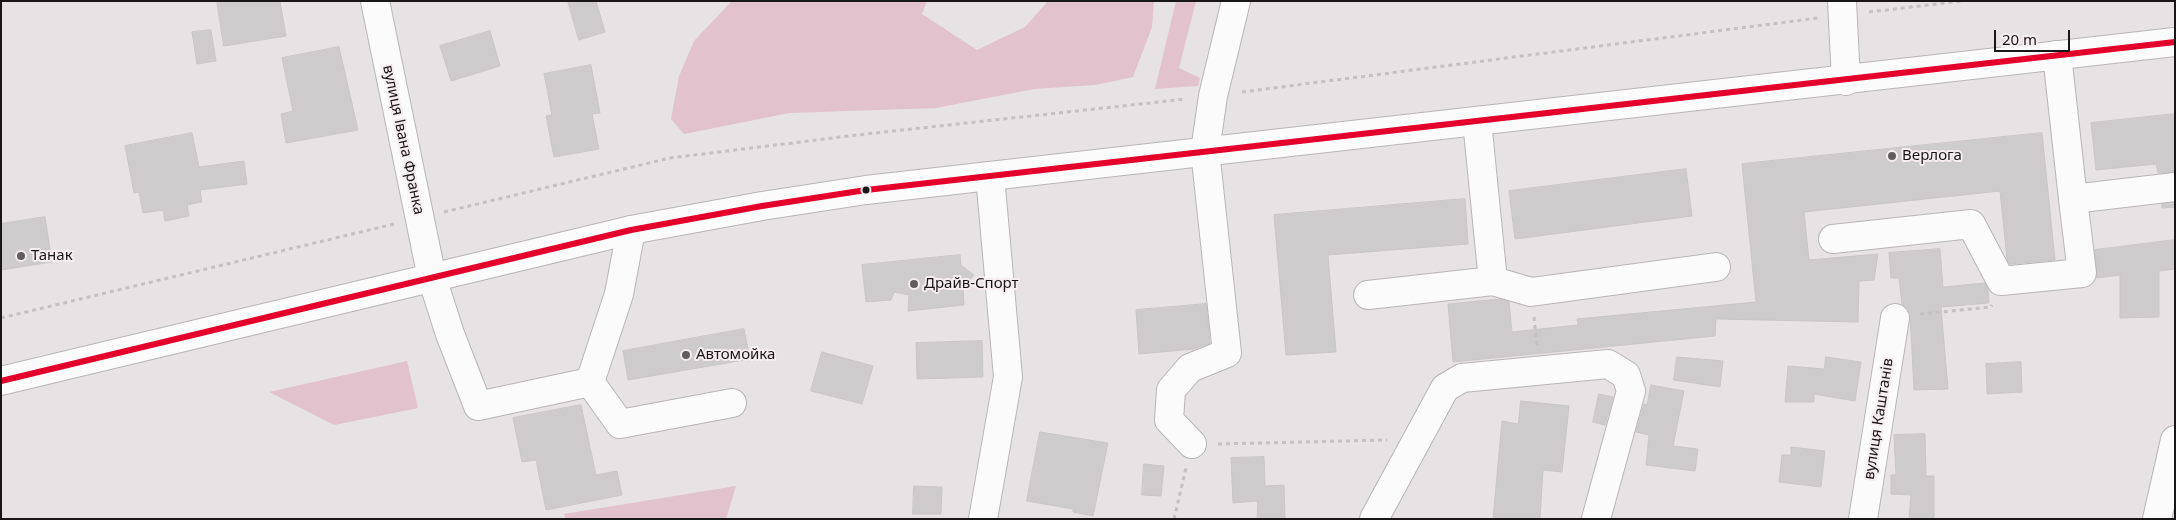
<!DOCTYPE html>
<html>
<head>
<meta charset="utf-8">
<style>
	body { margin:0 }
	#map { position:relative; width:2176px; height:520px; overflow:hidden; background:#e7e2e4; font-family:"Noto Sans",sans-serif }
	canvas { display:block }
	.frame { position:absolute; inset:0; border:2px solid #191617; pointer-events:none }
	.scale { position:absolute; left:1994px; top:30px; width:76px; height:22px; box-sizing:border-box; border:2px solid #191617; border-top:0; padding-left:6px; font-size:15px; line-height:18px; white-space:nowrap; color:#191617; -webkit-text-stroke:4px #f6edf0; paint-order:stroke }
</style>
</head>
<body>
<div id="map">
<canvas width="2176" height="520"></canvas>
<div class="frame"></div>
<div class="scale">20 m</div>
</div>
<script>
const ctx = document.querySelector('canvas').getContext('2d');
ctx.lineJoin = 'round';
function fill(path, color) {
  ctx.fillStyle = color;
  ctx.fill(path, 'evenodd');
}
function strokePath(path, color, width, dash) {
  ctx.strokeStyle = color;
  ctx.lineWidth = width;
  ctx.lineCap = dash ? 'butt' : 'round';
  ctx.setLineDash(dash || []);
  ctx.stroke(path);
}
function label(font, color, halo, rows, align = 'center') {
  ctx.font = font + ' "Noto Sans",sans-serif';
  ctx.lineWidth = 4;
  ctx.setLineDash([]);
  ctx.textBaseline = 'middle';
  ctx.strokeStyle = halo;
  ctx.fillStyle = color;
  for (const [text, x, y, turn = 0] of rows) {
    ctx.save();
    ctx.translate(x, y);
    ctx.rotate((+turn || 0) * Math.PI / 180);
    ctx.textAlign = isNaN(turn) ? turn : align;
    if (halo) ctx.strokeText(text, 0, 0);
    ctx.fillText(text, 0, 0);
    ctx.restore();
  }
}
fill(new Path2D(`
	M 732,1 L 927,1 L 922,14 L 977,50 L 1025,27 L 1048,1 L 1154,1 L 1152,27 L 1133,77 L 1095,85 L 1034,89 L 936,108 L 789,113 L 684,134 L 671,119 L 679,76 L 694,41 Z
	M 1176,1 L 1196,1 L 1179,68 L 1200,78 L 1198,86 L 1155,89 Z
	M 407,361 L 418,408 L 334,425 L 269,392 Z
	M 736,486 L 726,519 L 566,519 L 564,514 Z`), '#e2c2cd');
const building = new Path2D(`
	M 217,1 L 280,1 L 286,36 L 224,46 Z
	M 568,1 L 596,1 L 605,32 L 579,40 Z
	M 211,30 L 216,61 L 197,64 L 192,32 Z
	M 490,31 L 500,66 L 451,81 L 440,46 Z
	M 339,47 L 358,130 L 286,143 L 281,114 L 293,111 L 282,58 Z
	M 591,65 L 600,113 L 592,114 L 599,149 L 554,157 L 546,116 L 552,115 L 544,74 Z
	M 2175,114 L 2175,172 L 2158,173 L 2156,164 L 2096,170 L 2091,123 Z
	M 192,133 L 199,167 L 244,161 L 247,184 L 200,190 L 202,202 L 187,205 L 189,216 L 165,221 L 163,210 L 143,213 L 139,192 L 134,193 L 125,146 Z
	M 2042,133 L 2055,260 L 2010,264 L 2007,259 L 2000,191 L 1804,212 L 1809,260 L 1878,254 L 1874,280 L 1859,281 L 1858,322 L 1716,319 L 1715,336 L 1453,362 L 1448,304 L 1500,299 L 1509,302 L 1512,332 L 1578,325 L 1577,319 L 1756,302 L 1742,164 Z
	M 1686,169 L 1692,216 L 1515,239 L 1509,191 Z
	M 1465,199 L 1468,244 L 1328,255 L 1336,352 L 1286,355 L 1274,215 Z
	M 2175,203 L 2175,207 L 2162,208 L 2162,204 Z
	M 45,217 L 52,262 L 1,270 L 1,224 Z
	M 2175,240 L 2175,269 L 2159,271 L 2159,317 L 2120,318 L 2120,275 L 2097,278 L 2095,250 Z
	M 1940,249 L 1943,287 L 1985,283 L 1988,290 L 1989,303 L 1941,307 L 1948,389 L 1914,390 L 1910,313 L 1902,304 L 1899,278 L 1891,278 L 1889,253 Z
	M 960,255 L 961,265 L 974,275 L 963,288 L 964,305 L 908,311 L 909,295 L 894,292 L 891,300 L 866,302 L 862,265 Z
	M 1206,304 L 1210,343 L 1194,349 L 1139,354 L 1136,310 Z
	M 744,329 L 750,359 L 628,380 L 623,351 Z
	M 982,341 L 983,377 L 917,379 L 916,343 Z
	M 822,352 L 873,366 L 862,404 L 811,391 Z
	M 1677,357 L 1723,361 L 1720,387 L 1674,380 Z
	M 1826,357 L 1861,362 L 1855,401 L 1814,394 L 1814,402 L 1785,402 L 1788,366 L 1824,369 Z
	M 2021,362 L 2022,392 L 1987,394 L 1986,364 Z
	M 1651,385 L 1684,391 L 1673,446 L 1698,449 L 1695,471 L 1646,465 L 1649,435 L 1636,432 L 1644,404 L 1647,405 Z
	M 1599,394 L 1613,397 L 1605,425 L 1593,422 Z
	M 1521,401 L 1569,406 L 1562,472 L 1543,470 L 1540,519 L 1493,519 L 1502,421 L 1518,424 Z
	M 581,405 L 596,475 L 617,471 L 622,495 L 546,510 L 536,460 L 522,462 L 513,418 Z
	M 1040,432 L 1108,443 L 1093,516 L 1073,512 L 1073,509 L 1027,501 Z
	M 1925,434 L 1926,476 L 1934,476 L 1934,519 L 1909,519 L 1911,495 L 1891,494 L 1891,475 L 1896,475 L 1894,435 Z
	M 1791,447 L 1825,451 L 1821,487 L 1779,482 L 1782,455 L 1791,455 Z
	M 1264,457 L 1265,486 L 1284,485 L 1285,519 L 1257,519 L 1258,501 L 1233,503 L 1231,458 Z
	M 1144,464 L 1164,466 L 1161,496 L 1142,495 Z
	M 914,486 L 942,487 L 941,514 L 913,514 Z`);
fill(building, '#cecbcc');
strokePath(building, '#c9c6c7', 1);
const minor = new Path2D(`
	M 375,1 L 432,278 L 450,334 L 478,406 L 590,382 L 619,294 L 631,230
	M 1842,1 L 1846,81
	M 2057,55 L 2073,199
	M 1477,121 L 1493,281
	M 1833,239 L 1971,224 L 2001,281 L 2082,273 L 2073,199 L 2175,187
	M 1368,295 L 1493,281 L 1531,292 L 1716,267
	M 590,382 L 620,424 L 732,403
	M 1192,444 L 1169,420 L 1171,390 L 1190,368 L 1227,353 L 1205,151 L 1213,96 L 1236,1
	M 983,519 L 1008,377 L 990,176
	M 1374,519 L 1445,388 L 1462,378 L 1608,364 L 1626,375 L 1631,391 L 1596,519
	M 1863,519 L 1895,318
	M 2157,519 L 2175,440`);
const major = new Path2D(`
	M 1,381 L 631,230 L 762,206 L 866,190 L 2175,42`);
strokePath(minor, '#b9b5b7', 30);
strokePath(major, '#b9b5b7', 30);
strokePath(new Path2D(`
	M 1869,12 L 1962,1
	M 1242,92 L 1818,18
	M 444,212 L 670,158 L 857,135 L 1186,99
	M 1920,314 L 1991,307 L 1992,305
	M 1534,317 L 1537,346
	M 1,318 L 394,224
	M 1218,444 L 1387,440
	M 1174,519 L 1186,468`), '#c3c1c2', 3, [4, 4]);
strokePath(minor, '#fbfbfb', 28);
strokePath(major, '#fbfbfb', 28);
strokePath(new Path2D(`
	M 1,381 L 631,230 L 762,206 L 866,190 L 2175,42`), '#e4002b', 6);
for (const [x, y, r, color] of [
	[1892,156,5,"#615d5f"],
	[866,190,4.5,"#191617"],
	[21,256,5,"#615d5f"],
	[914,284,5,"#615d5f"],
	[686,355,5,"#615d5f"]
]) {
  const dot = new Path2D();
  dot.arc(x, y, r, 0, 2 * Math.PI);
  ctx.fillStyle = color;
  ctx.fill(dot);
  strokePath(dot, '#f6edf0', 2);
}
label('15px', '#191617', '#f6edf0', [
	["вулиця Івана Франка",403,140,78],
	["вулиця Каштанів",1879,419,-81]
]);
label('15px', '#191617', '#f6edf0', [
	["Beрлога",1902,156],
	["Танак",31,256],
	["Драйв-Спорт",924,284],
	["Автомойка",696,355]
], 'left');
</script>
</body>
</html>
